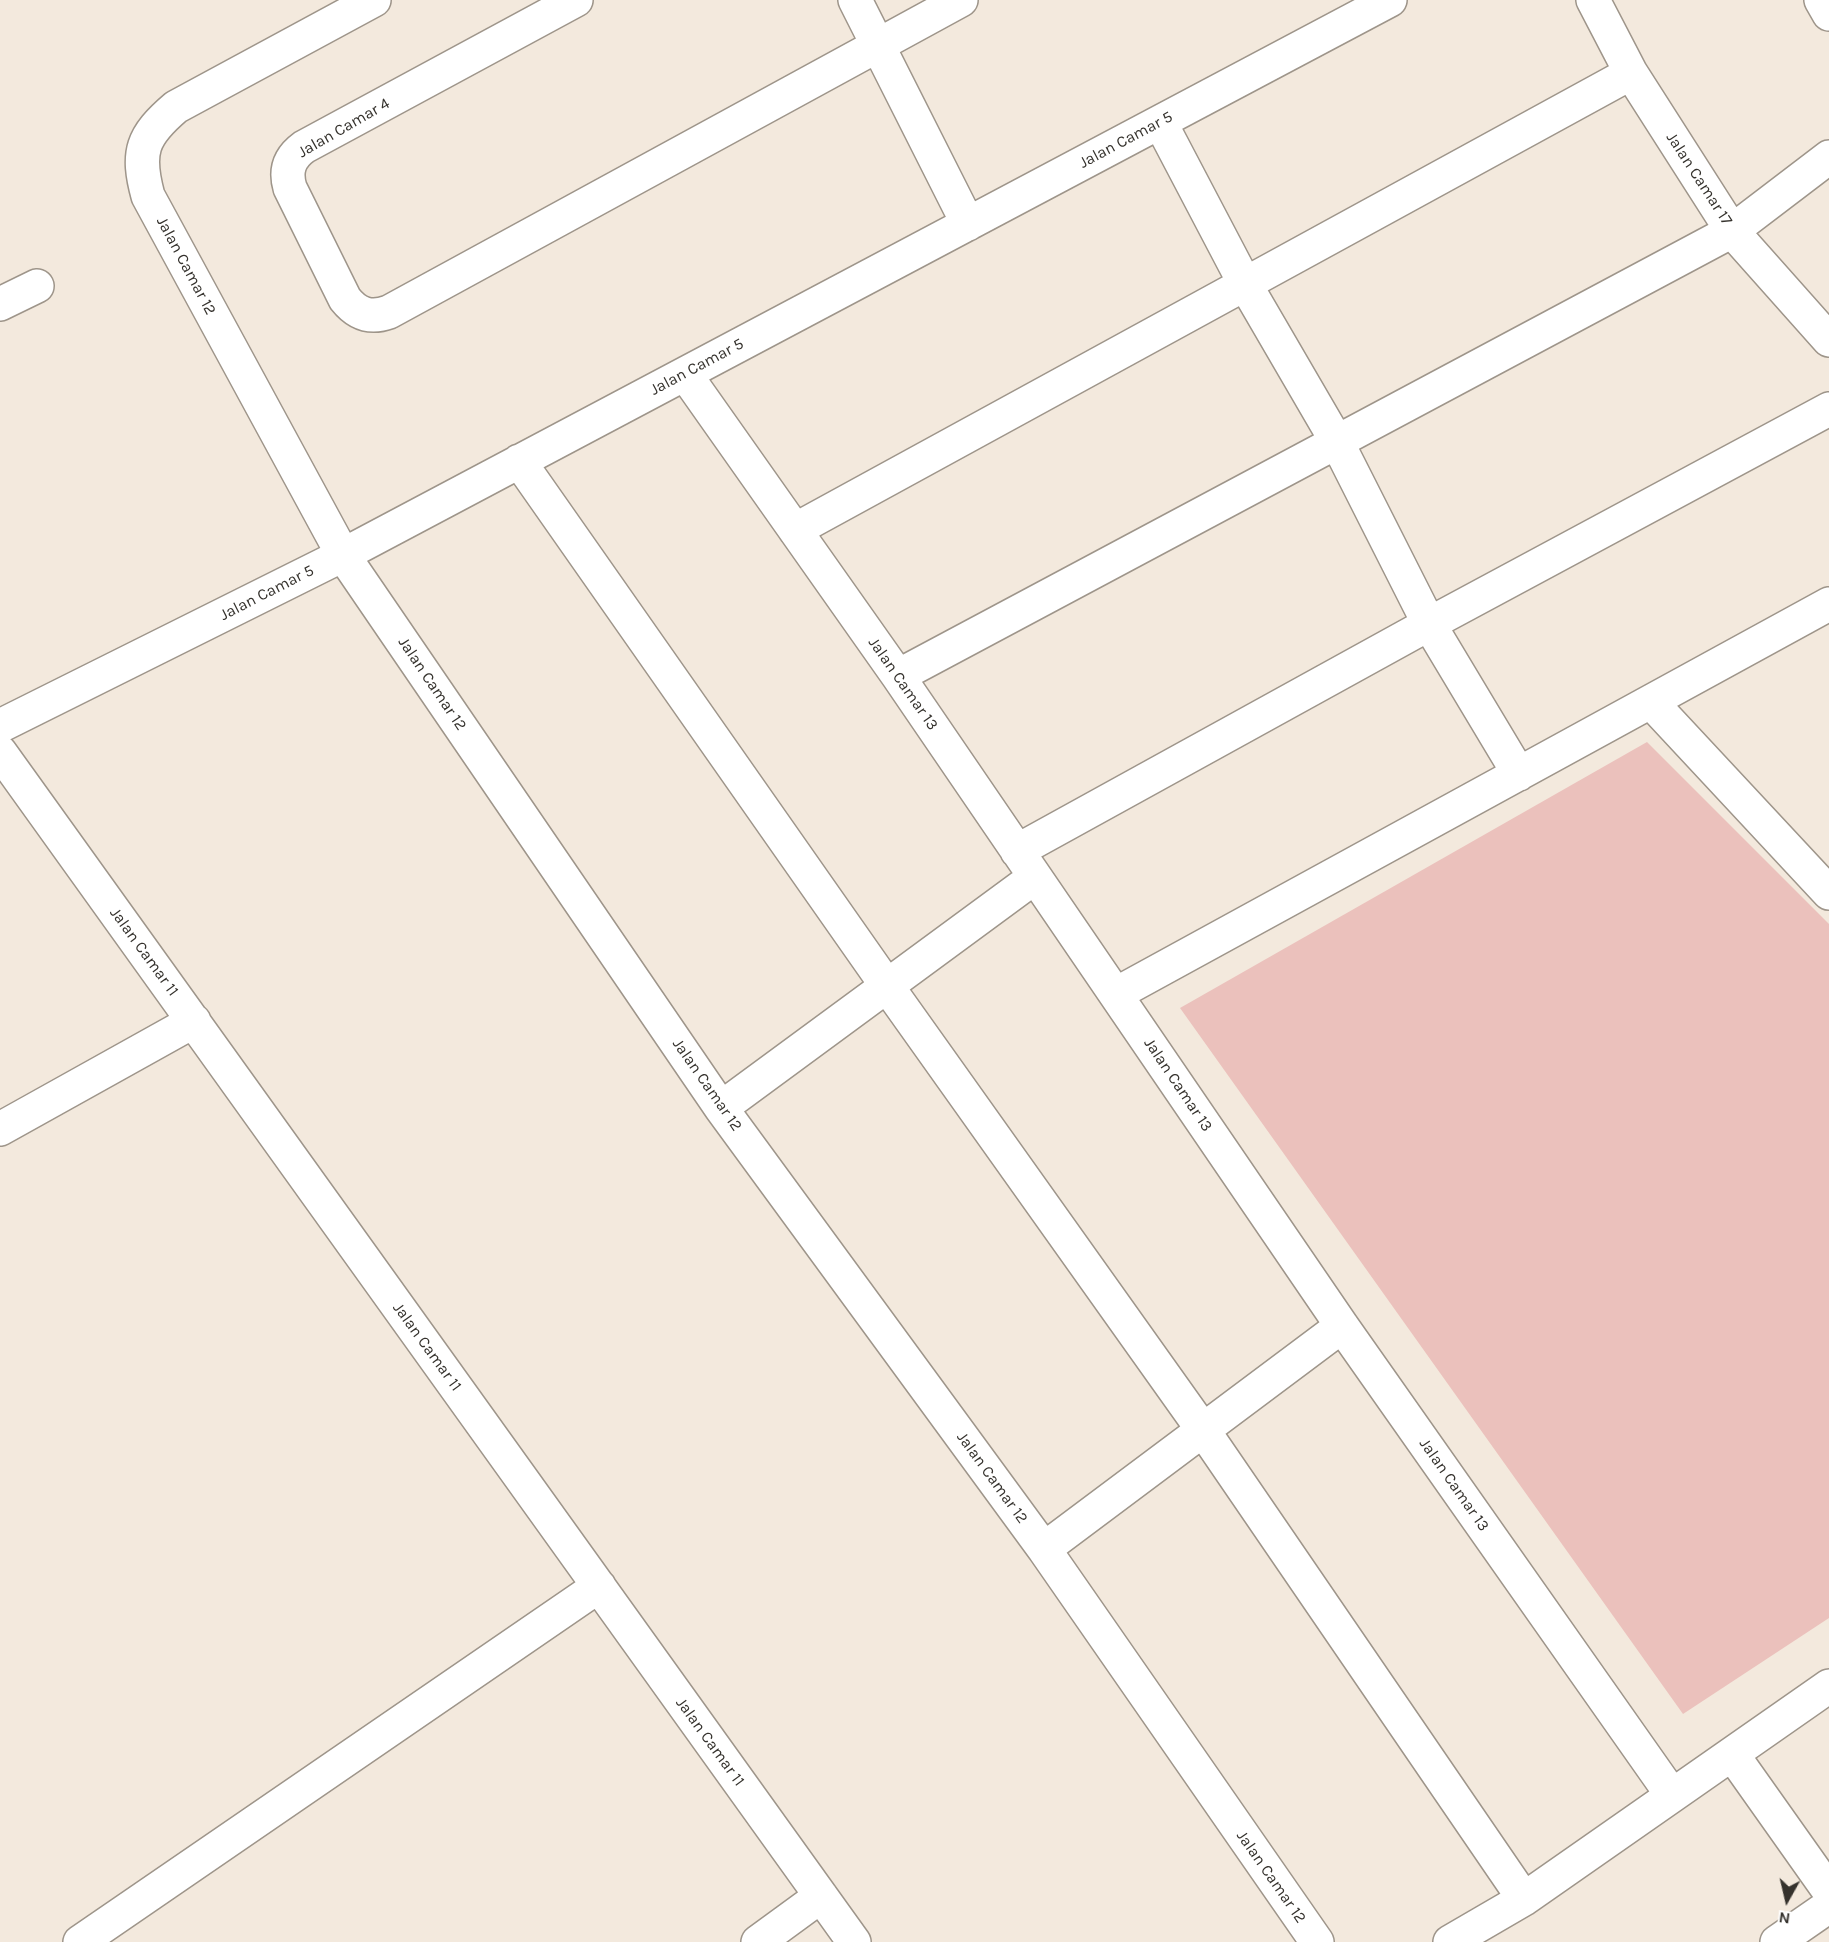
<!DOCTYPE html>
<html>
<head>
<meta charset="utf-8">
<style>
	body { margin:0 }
	#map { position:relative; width:1829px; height:1942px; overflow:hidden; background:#f3e9dd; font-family:Karla,sans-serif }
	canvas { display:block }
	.north { position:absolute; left:1757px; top:1870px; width:60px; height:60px; -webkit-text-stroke:4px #fff; paint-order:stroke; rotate:188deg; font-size:16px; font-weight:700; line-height:24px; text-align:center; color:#35322d }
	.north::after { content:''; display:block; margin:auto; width:21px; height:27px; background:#35322d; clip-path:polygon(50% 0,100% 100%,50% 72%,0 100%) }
</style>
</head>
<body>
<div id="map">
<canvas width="1829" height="1942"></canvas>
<div class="north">N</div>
</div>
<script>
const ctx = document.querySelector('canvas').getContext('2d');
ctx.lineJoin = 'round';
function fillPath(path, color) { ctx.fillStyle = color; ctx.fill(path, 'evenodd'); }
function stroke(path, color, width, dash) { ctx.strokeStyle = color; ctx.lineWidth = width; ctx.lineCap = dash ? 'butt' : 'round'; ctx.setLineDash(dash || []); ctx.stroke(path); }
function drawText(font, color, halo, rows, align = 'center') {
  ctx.font = font + ' Karla,sans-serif'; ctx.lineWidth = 6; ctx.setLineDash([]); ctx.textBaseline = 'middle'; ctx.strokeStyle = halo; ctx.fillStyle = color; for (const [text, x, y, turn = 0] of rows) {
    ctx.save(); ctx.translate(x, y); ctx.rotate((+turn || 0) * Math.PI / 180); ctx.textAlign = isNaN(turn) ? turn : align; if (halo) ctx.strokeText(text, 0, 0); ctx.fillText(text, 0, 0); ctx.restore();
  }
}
fillPath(new Path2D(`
	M1647 742 1829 924V1618L1683 1714 1180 1008Z`), '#ebc1bc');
const minor = new Path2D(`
	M374 0 176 107C142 136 136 152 148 196L343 555 721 1108 1044 1549 1317 1942
	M576 0 304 147C289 158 285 171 290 188L345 299C357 314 370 319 389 312L961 0
	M855 0 968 224
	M1593 0 1631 73 1732 231 1829 340
	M1821 0 1829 14
	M1160 122 1245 284 1337 442 1429 624 1519 774
	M0 304 37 286
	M685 374 898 676 1342 1326 1672 1795
	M519 461 887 986 1203 1430 1524 1899
	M795 530 1631 73
	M898 676 1732 231 1829 157
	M1651 702 1829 893
	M0 726 343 555 1390 0
	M0 752 854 1942
	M1017 851 1429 624 1829 409
	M1116 994 1829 604
	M721 1108 1035 877
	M0 1129 194 1021
	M1044 1549 1342 1326
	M1732 1754 1829 1891
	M80 1942 599 1586
	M758 1942 821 1896
	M1450 1942 1524 1899 1829 1686
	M1777 1942 1829 1906`);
stroke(minor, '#9e958a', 36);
stroke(minor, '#fff', 33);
drawText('16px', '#35322d', '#fff', [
	["Jalan Camar 4",344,128,-30],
	["Jalan Camar 5",1126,140,-28],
	["Jalan Camar 17",1699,179,57],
	["Jalan Camar 12",186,266,62],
	["Jalan Camar 5",697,367,-28],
	["Jalan Camar 5",267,593,-27],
	["Jalan Camar 12",432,684,56],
	["Jalan Camar 13",903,684,55],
	["Jalan Camar 11",144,952,54],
	["Jalan Camar 12",707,1085,55],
	["Jalan Camar 13",1178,1085,56],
	["Jalan Camar 11",427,1347,54],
	["Jalan Camar 12",992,1478,54],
	["Jalan Camar 13",1454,1485,55],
	["Jalan Camar 11",710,1742,54],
	["Jalan Camar 12",1271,1877,55]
]);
</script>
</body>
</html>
